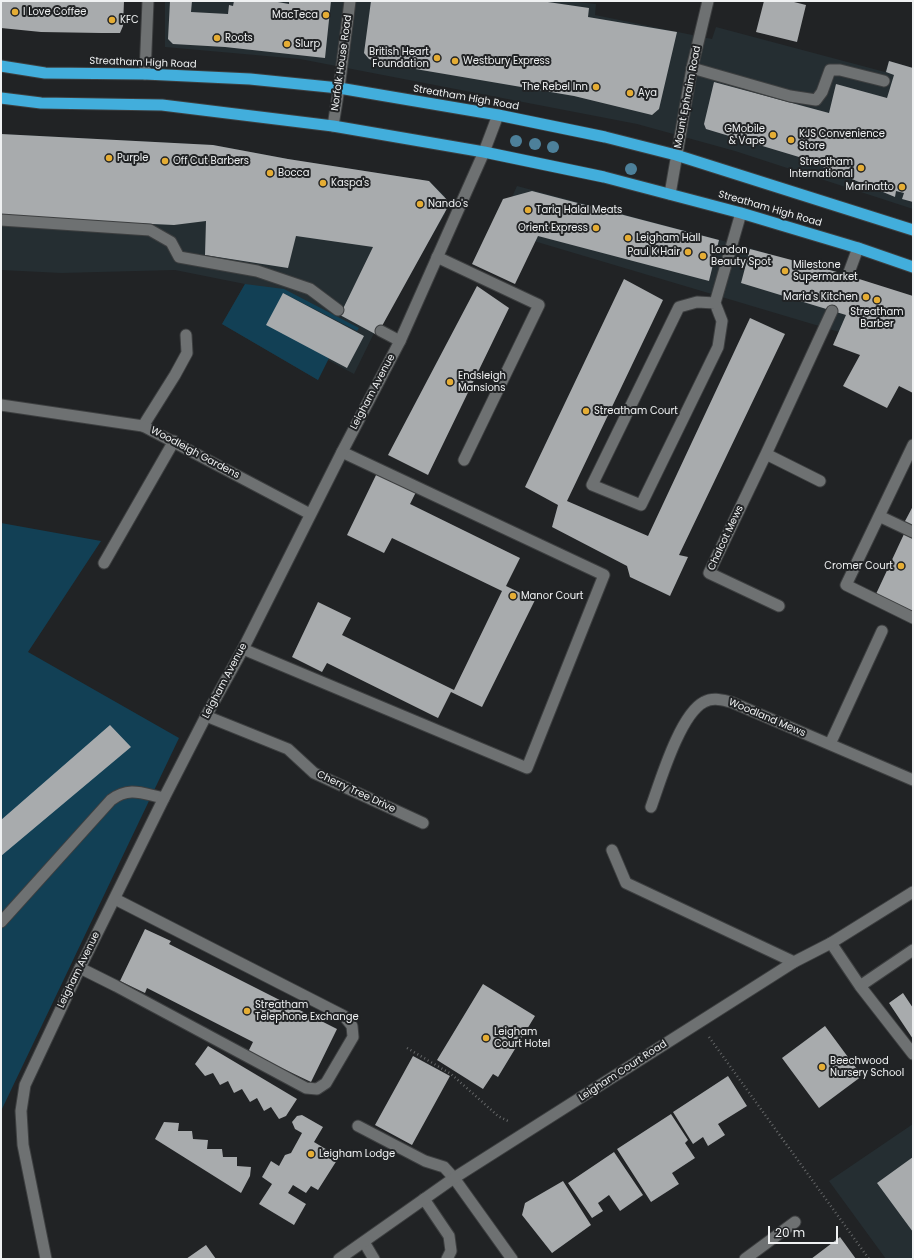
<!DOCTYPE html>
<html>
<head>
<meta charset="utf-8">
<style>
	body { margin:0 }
	#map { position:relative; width:914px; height:1260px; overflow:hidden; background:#212325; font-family:Poppins,sans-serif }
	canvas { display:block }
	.frame { position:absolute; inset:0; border:2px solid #eff1f2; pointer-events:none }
	.scale { position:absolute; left:768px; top:1226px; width:70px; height:18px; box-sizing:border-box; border:2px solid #eff1f2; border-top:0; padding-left:5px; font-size:12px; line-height:14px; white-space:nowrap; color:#eff1f2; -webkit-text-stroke:3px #212325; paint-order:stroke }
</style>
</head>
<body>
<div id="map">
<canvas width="914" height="1260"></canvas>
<div class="frame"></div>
<div class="scale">20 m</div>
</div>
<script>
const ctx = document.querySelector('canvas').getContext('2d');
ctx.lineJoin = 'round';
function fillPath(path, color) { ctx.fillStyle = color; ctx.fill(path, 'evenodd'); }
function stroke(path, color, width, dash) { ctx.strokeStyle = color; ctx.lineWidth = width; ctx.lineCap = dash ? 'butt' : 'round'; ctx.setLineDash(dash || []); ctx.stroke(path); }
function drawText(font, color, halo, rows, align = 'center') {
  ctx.font = font + ' Poppins,sans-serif'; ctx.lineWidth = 4; ctx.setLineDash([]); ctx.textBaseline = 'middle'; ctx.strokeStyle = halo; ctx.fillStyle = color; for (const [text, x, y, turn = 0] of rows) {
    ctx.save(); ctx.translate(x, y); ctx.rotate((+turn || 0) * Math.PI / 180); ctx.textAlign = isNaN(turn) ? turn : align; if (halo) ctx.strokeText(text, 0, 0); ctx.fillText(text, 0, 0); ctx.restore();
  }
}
fillPath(new Path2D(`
	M165 1H567L596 4 595 15 712 39 716 27 885 72 889 61 913 68V209L735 151 637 124 300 59 165 47Z
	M1 134 213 145 288 159 429 181 445 196V214L377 327 354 374 328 360 318 380 222 324 245 284 175 270 61 273 1 270Z
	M517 186 750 248 913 301V354L497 230Z
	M913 1124V1259H886L829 1181Z`), '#252e32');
fillPath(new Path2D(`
	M245 284 284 289 359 328 357 331 283 293 329 358 318 380 222 324Z
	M1 523 101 541 28 652 179 738 1 1111Z`), '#124055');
fillPath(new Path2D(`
	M1 1H124L123 26 120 33H101L41 32 1 28Z
	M170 1H192L191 12 228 14 229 5 233 6 234 1H272L289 4V1H331L325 58 225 47 173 44 168 39Z
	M371 1H541L589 8 588 17 677 32 659 109 652 115 574 96 386 64 369 59 364 53Z
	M764 1H790L806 5 797 42 756 32Z
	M889 61 913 68V202L902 199 904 193 896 191 895 197 799 157 706 129 704 124 714 82 829 113 836 84 887 98 894 75 886 72Z
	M1 134 213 145 288 159 429 181 450 203 377 335 340 315 373 247 296 236 288 268 205 255 206 221 174 225 1 217Z
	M532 191 719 240 709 281 538 236 515 284 472 264 503 199Z
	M750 249 837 272 913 296V393L899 386 887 408 843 386 860 355 833 345 846 315 741 283Z
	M624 279 663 300 567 501 648 536 750 318 785 334 679 555 688 557 670 596 630 577 627 566 552 527 558 505 525 487Z
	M477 286 509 308 428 475 388 455Z
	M283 293 364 336 347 368 266 325Z
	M377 473 416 492 410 504 520 558 506 586 535 600 482 707 451 692 438 718 327 663 322 672 292 657 318 602 351 618 342 635 454 690 502 591 392 538 384 553 347 535Z
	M913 506V527L904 523Z
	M904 534 913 539V612L876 594Z
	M110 725 131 747 1 856V820Z
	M145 929 171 941 169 944 337 1029 311 1082 248 1052 253 1042 147 988 145 993 120 981Z
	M483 984 535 1016 498 1077 493 1074 483 1089 437 1060Z
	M903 993 913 1008V1039L889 1003Z
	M825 1026 862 1076 819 1108 782 1058Z
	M208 1046 297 1099 286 1116 279 1119 271 1107 264 1111 257 1098 250 1102 242 1089 234 1093 228 1081 220 1085 213 1073 205 1076 195 1064Z
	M413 1056 450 1076 412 1145 375 1125Z
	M728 1076 747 1106 718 1124 725 1135 708 1146 703 1137 693 1144 673 1112Z
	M671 1114 688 1140 685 1143 695 1158 672 1173 679 1184 651 1202 617 1149Z
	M302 1115 323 1127 314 1142 339 1157 318 1190 311 1186 306 1193 293 1185 288 1193 306 1204 294 1225 259 1204 272 1184 262 1177 271 1161 279 1166 285 1155 291 1153 302 1133 295 1129 292 1122 297 1116Z
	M164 1122 179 1123 178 1131H192L193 1139 208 1140 207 1149H222L223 1157H237V1166L251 1167 250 1176 241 1193 155 1139Z
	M614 1152 643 1195 620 1211 609 1195 598 1203 603 1211 592 1218 568 1183Z
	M913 1157V1232L877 1183Z
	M563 1181 591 1225 552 1253 522 1215 525 1203Z
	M840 1237 856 1259H811Z
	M206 1245 216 1259H186Z`), '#a8abad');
const service = new Path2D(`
	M692 68 790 96 816 100 822 92 830 70H840L884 81
	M1 220 150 230 171 242 179 257 257 271 310 289 338 310
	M437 257 539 305 464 460
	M848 275 858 248
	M715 303 697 302 679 307 592 485 641 505 718 347 722 321 715 303 741 213
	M381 331 400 341
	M143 426 175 375 187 353 186 335
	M913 445 846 585 913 618
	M766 454 820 481
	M879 516 913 532
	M104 563 174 441
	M779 606 709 573 766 454 832 311
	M243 649 527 768 604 575 342 452
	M206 716 288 749 314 773 423 823
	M612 850 626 883 794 962
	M1 922 111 800C130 786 143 794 164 798
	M831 943 860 986 913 1054
	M80 968 116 986 306 1088 317 1089 326 1083 353 1037 352 1026 344 1016 115 899
	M860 986 913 950
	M358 1126 425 1161 444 1167 454 1178
	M424 1199 449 1236 451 1251 447 1259
	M364 1242 374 1259
	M745 1259 795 1222`);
const minor = new Path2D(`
	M145 74 148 1
	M333 126 339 88 350 1
	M670 194 692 68 708 1
	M1 405 143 426 310 514
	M830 744 882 631
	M651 807C660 782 680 714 704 702 713 697 722 700 731 702L913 780
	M454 1178 512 1259
	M46 1259 23 1145 21 1111 25 1085 80 968 164 798 206 716 243 649 342 452 400 341 484 152 498 115`);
const tertiary = new Path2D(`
	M339 1259 454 1178 794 962 831 943 913 892`);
const trunk = new Path2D(`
	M1 66 45 73 145 74 250 79 339 88 498 115 605 137 676 155 913 230
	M1 98 41 103 162 105 333 126 484 152 604 177 741 213 858 248 913 267`);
stroke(service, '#3d3f40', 13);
stroke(minor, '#3d3f40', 13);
stroke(tertiary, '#3d3f40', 13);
stroke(trunk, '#3d3f40', 13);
stroke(new Path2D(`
	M709 1037 869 1259
	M407 1048 451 1074 498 1116 510 1122`), '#656768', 2.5, [1, 3]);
stroke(service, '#6e7172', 11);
stroke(minor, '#6e7172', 11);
stroke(tertiary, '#6e7172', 11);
stroke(trunk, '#42aedc', 11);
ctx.fillStyle = '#4d809a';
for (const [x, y] of [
	[516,141],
	[535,144],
	[553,147],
	[631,169]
]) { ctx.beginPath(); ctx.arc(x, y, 6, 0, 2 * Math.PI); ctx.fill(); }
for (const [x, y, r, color] of [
	[15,12,4,"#e5ad35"],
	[326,15,4,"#e5ad35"],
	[112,20,4,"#e5ad35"],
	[217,38,4,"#e5ad35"],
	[287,44,4,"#e5ad35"],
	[437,58,4,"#e5ad35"],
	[455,61,4,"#e5ad35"],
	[596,87,4,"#e5ad35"],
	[630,93,4,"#e5ad35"],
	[773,135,4,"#e5ad35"],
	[791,140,4,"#e5ad35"],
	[109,158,4,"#e5ad35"],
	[165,161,4,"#e5ad35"],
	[861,168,4,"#e5ad35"],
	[270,173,4,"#e5ad35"],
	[323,183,4,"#e5ad35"],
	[902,187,4,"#e5ad35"],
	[420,204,4,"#e5ad35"],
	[528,210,4,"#e5ad35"],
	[596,228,4,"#e5ad35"],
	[628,238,4,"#e5ad35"],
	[688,252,4,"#e5ad35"],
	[703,256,4,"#e5ad35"],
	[785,271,4,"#e5ad35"],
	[866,297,4,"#e5ad35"],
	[877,300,4,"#e5ad35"],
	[450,382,4,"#e5ad35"],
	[586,411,4,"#e5ad35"],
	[901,566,4,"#e5ad35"],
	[513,596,4,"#e5ad35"],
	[247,1011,4,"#e5ad35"],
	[486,1038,4,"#e5ad35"],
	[822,1067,4,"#e5ad35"],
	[311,1154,4,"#e5ad35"]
]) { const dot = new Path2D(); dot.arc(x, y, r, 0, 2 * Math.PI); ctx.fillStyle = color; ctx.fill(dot); stroke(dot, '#212325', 1.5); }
drawText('10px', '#eff1f2', '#212325', [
	["I Love Coffee",23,12],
	["MacTeca",318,15,"right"],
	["KFC",120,20],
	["Roots",225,38],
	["Slurp",295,44],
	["British Heart",429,52,"right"],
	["Foundation",429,64,"right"],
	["Westbury Express",463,61],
	["The Rebel Inn",588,87,"right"],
	["Aya",638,93],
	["GMobile",765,129,"right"],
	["& Vape",765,141,"right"],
	["KJS Convenience",799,134],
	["Store",799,146],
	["Purple",117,158],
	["Off Cut Barbers",173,161],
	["Streatham",853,162,"right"],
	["International",853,174,"right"],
	["Bocca",278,173],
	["Kaspa's",331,183],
	["Marinatto",894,187,"right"],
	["Nando's",428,204],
	["Tariq Halal Meats",536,210],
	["Orient Express",588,228,"right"],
	["Leigham Hall",636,238],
	["London",711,250],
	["Beauty Spot",711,262],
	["Paul K Hair",680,252,"right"],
	["Milestone",793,265],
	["Supermarket",793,277],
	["Maria's Kitchen",858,297,"right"],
	["Streatham",877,312,"center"],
	["Barber",877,324,"center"],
	["Endsleigh",458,376],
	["Mansions",458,388],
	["Streatham Court",594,411],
	["Cromer Court",893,566,"right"],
	["Manor Court",521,596],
	["Streatham",255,1005],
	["Telephone Exchange",255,1017],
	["Leigham",494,1032],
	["Court Hotel",494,1044],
	["Beechwood",830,1061],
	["Nursery School",830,1073],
	["Leigham Lodge",319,1154]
], 'left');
drawText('10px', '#eff1f2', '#212325', [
	["Streatham High Road",143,63,2],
	["Norfolk House Road",342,63,-82],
	["Mount Ephraim Road",688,97,-79],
	["Streatham High Road",466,98,10],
	["Streatham High Road",770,209,16],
	["Leigham Avenue",373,392,-62],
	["Woodleigh Gardens",195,453,28],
	["Chalcot Mews",726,538,-65],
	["Leigham Avenue",225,681,-62],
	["Woodland Mews",767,718,23],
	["Cherry Tree Drive",356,792,25],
	["Leigham Avenue",79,970,-64],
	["Leigham Court Road",623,1071,-33]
]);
</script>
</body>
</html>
